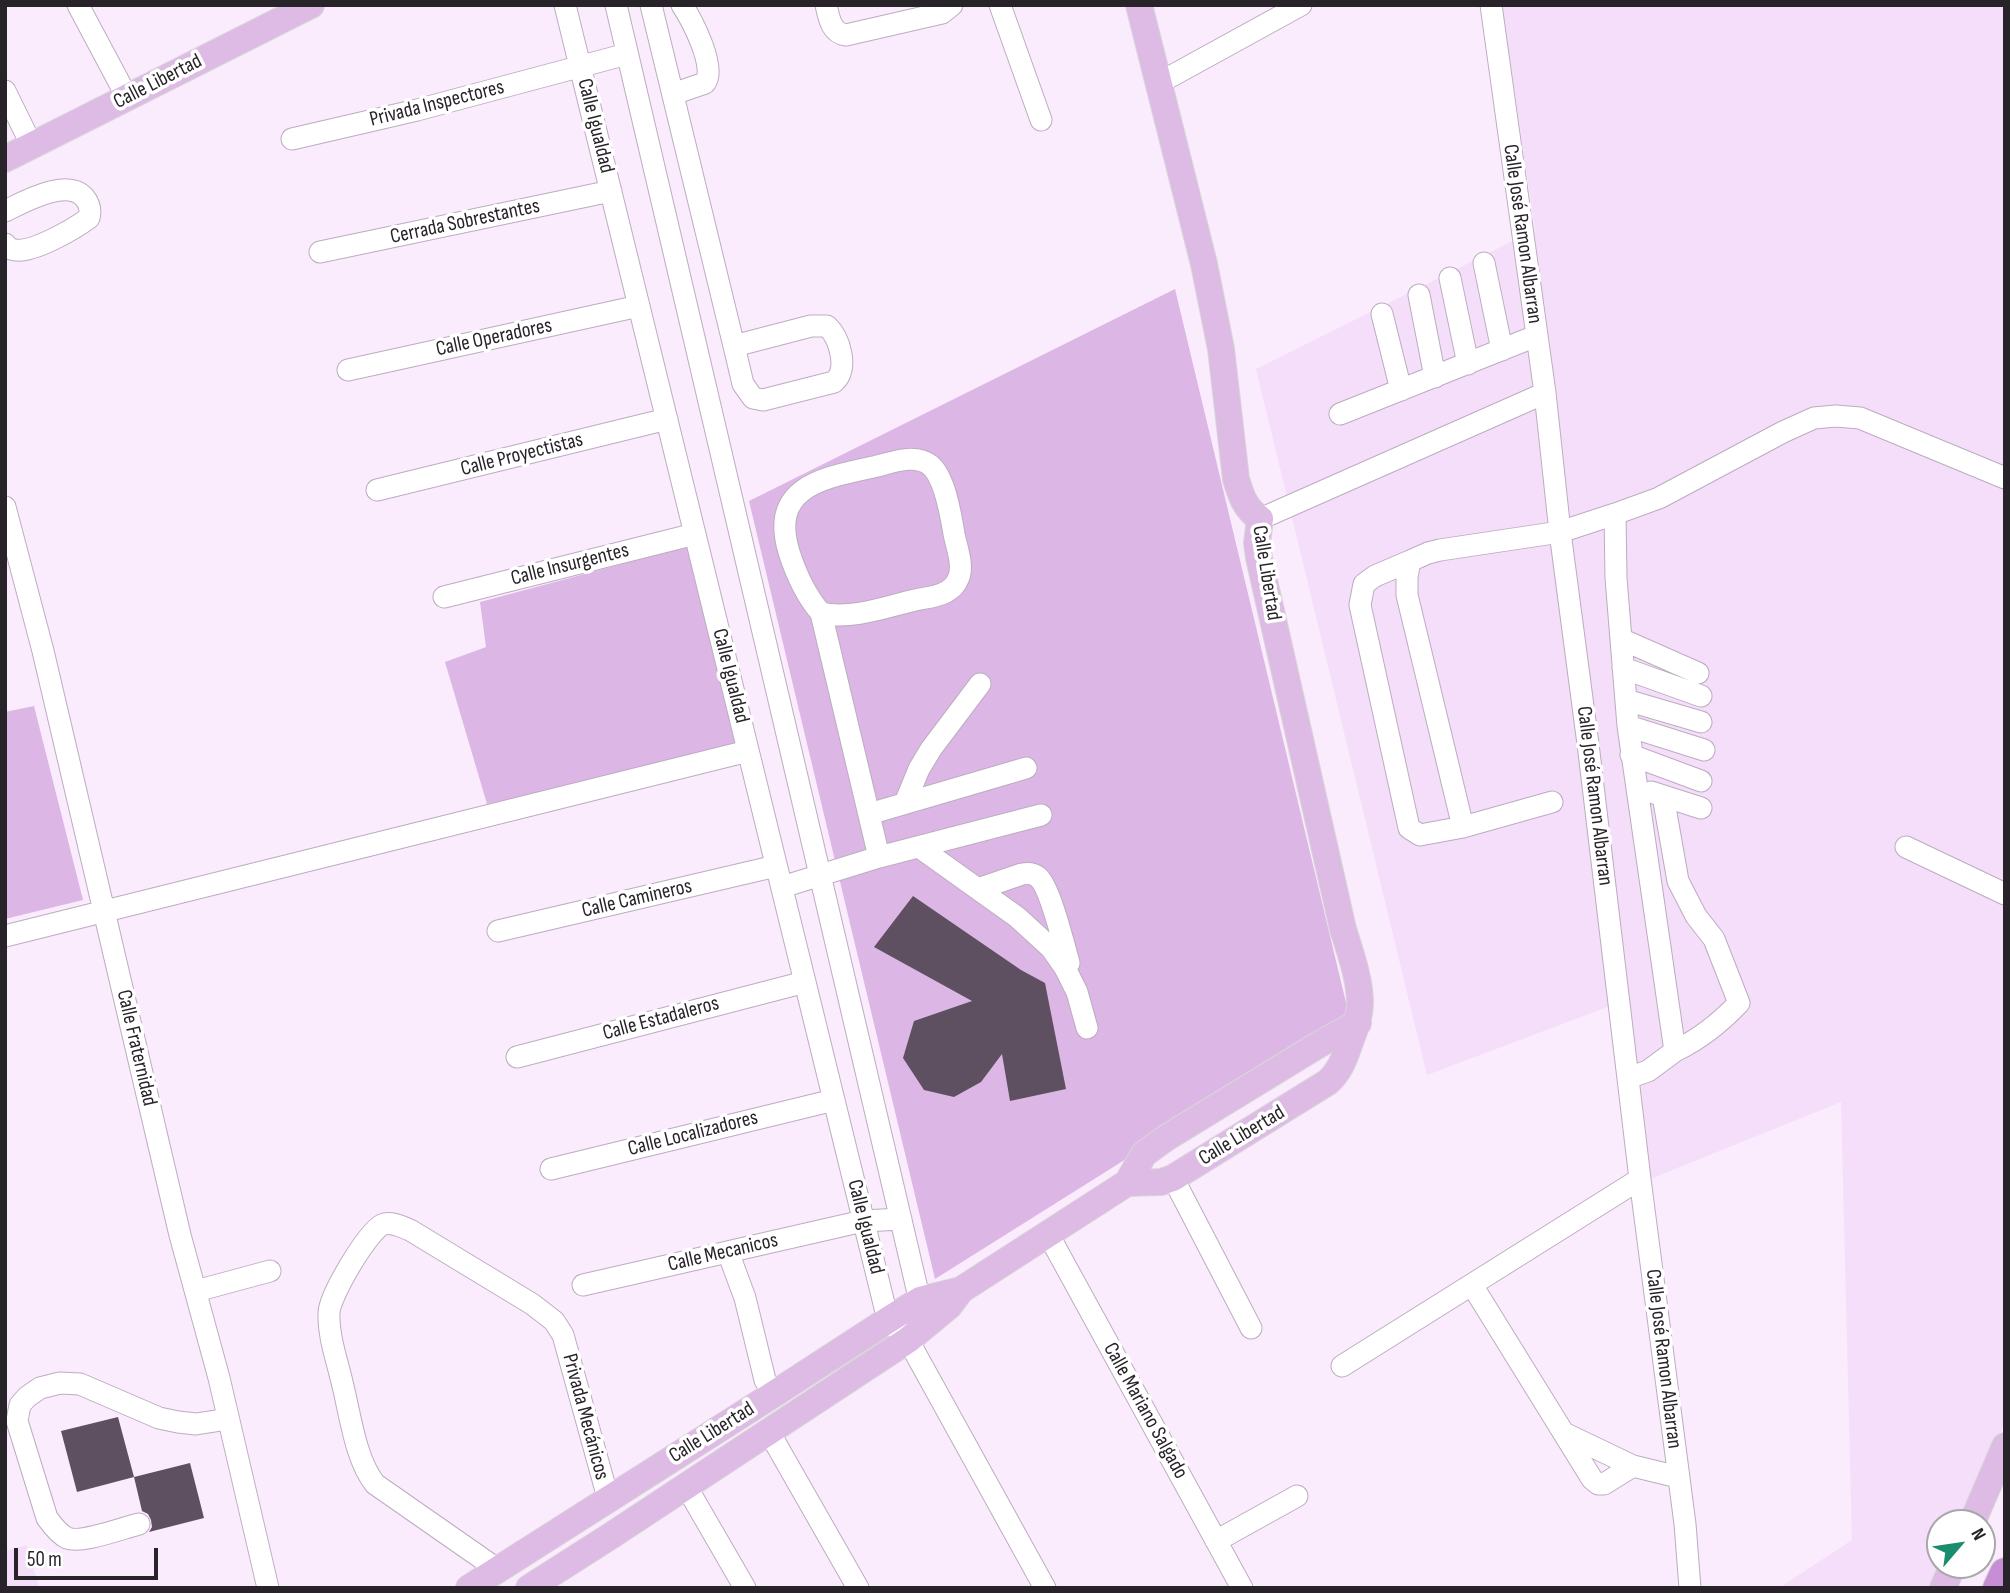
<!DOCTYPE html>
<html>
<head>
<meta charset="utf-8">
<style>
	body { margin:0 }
	#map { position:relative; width:2010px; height:1593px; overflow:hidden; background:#faecfd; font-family:"Sofia Sans Condensed",sans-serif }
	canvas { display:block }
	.frame { position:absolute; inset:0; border:7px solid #282229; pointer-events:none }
	.north { position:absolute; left:1926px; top:1509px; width:70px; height:70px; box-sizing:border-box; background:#fff; border:2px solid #a9a7a9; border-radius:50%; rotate:61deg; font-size:19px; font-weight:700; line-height:28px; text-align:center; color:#282229 }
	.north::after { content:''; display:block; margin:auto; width:24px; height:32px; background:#198d6e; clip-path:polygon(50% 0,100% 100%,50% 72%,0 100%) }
	.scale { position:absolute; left:14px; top:1548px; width:144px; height:32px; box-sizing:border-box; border:4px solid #282229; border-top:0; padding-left:9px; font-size:21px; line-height:24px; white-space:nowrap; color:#282229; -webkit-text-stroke:5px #fff; paint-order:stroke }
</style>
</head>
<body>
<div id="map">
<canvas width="2010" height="1593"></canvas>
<div class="frame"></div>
<div class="north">N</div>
<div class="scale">50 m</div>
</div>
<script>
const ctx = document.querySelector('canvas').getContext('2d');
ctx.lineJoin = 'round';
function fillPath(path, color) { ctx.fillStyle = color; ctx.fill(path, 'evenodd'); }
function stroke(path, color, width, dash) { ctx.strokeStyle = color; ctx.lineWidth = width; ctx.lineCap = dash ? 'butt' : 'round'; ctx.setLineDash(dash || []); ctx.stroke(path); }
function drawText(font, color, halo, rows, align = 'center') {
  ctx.font = font + ' "Sofia Sans Condensed",sans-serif'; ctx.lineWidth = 7; ctx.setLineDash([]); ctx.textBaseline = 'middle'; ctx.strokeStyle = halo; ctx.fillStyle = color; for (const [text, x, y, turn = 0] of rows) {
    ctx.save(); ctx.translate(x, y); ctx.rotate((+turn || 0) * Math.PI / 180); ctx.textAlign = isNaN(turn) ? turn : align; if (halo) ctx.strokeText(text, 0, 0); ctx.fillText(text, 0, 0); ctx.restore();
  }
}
fillPath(new Path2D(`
	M1502 5H2005V1421L1962 1523H1940V1565L1935 1588H1779L1852 1540 1841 1102 1650 1179 1626 1000 1427 1075 1256 369 1535 230Z
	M27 1545 39 1588H5V1551Z`), '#f4def9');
fillPath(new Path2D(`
	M1175 289 1349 1015 1150 1144 935 1279 749 501Z
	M697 544 747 748 487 804 445 662 486 647 480 602Z
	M34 706 83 900 5 919V712Z`), '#dcb7e5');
fillPath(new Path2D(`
	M913 896 1021 970 1045 983 1066 1089 1010 1101 1002 1054 981 1082 954 1097 924 1090 903 1058 914 1021 972 1001 874 947Z
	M118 1417 134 1477 77 1492 61 1431Z
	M190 1463 204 1518 149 1532 152 1527 151 1520 148 1514 142 1511 134 1477Z`), '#5e5061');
const minor = new Path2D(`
	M78 5 127 97
	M565 5 888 1320 908 1340 1045 1588
	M616 5 923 1314
	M651 5 734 346 743 384 753 398 763 400 834 382C849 370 840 338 827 326H811L734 346
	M826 5C829 18 831 33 846 35L942 13 952 5
	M1000 5 1041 120
	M1491 5 1545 393 1560 532 1588 744 1640 1179 1685 1524 1690 1588
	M1157 84 1301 5
	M5 91 32 146
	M673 94 705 83C717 68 692 20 682 5
	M292 139 417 110 627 54
	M5 211C24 202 66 178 84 197 90 204 91 210 89 218 74 229 33 253 15 250 9 249 9 248 5 244
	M320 252 611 191
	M1484 263 1502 350
	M1450 278 1468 364
	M1419 295 1435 377
	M1382 314 1401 390
	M348 370 639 306
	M1340 414 1536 336
	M377 490 667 419
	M5 507 43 651 180 1235 219 1378 268 1588
	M1260 519 1545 393
	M1410 561 1375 576 1364 584 1360 605 1409 828 1420 835 1463 827 1552 802
	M444 597 695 534
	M821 613C851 620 886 607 915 600 925 598 937 597 946 592 951 589 955 586 957 581 965 568 957 549 954 534 951 516 945 477 930 465 914 453 891 463 873 467 824 478 769 486 789 552 796 574 806 596 821 613L879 857
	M1621 639 1698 673
	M1623 668 1701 696
	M1626 700 1701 722
	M1628 726 1704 750
	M1631 755 1701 781
	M1651 792 1701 808
	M1663 796 1678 881 1696 916 1714 939 1739 1003C1720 1023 1700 1039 1675 1051L1628 726 1616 578 1615 514 1659 498 1783 432 1814 418 1836 416 1860 418 2005 478
	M905 803 919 769 931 749 980 684
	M869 814 1026 768
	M1463 827 1407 595V577L1410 561 1428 553 1440 550 1560 532 1615 514
	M919 847 1017 917 1051 948 1065 968 1077 992 1087 1028
	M1906 847 2005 894
	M782 887 879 857 1041 815
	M978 889 1022 874C1028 873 1033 873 1038 877 1050 887 1064 945 1069 963
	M498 931 776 866
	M5 936 748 751
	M517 1057 805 982
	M1628 1078 1648 1071 1675 1051
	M551 1169 834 1100
	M1173 1178 1251 1328
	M1048 1234 1242 1588
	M728 1252 745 1298 765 1380 774 1394
	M583 1285 863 1221 901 1219
	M1472 1285 1592 1479 1598 1484H1604L1633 1466
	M196 1291 270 1271
	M1342 1366 1640 1179
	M769 1432 858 1588
	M1564 1433 1633 1466 1678 1477
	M686 1486 745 1588
	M139 1524C122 1528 82 1544 67 1538 59 1534 52 1525 47 1518L17 1421 20 1405 27 1397 40 1388 60 1383 80 1384 159 1418 178 1422 196 1424 228 1419
	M1216 1541 1297 1496
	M497 1569 375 1484C355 1459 350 1413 342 1382 337 1360 328 1336 329 1313 329 1297 369 1228 384 1224 393 1222 402 1227 410 1230L532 1304 554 1321 563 1335 608 1498`);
const major = new Path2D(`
	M5 159 311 5
	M1127 1183 1161 1182 1173 1178 1328 1082C1339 1072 1344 1060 1349 1045 1354 1031 1360 1018 1360 1003 1360 979 1350 952 1343 929L1259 558 1257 543 1260 519C1245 508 1241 496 1236 479L1221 349 1204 264 1139 5
	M1972 1523 2005 1446
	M469 1588 774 1394 888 1320 920 1300 961 1290
	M529 1588 609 1537 908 1340 949 1306 961 1290 1127 1183 1144 1154 1166 1138 1318 1045 1358 1023
	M1943 1588 1953 1565`);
const highway = new Path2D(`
	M1998 1588 2005 1573`);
stroke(minor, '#bcacc0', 23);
stroke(major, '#d8d7d8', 28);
stroke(highway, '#d8d7d8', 32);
stroke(minor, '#fff', 21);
stroke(major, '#ddbbe5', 26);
stroke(highway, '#c68ed4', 30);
drawText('21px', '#282229', '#fff', [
	["Calle Libertad",158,82,-27],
	["Privada Inspectores",437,104,-14],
	["Calle Igualdad",595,126,76],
	["Cerrada Sobrestantes",465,222,-12],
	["Calle José Ramon Albarran",1522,234,82],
	["Calle Operadores",494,338,-12],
	["Calle Proyectistas",522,455,-14],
	["Calle Insurgentes",570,565,-14],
	["Calle Libertad",1266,573,81],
	["Calle Igualdad",730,676,76],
	["Calle José Ramon Albarran",1594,796,83],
	["Calle Camineros",637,899,-13],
	["Calle Estadaleros",661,1019,-15],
	["Calle Fraternidad",136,1048,77],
	["Calle Localizadores",693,1134,-14],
	["Calle Libertad",1242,1136,-31],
	["Calle Igualdad",865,1227,76],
	["Calle Mecanicos",723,1253,-13],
	["Calle José Ramon Albarran",1663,1359,83],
	["Calle Mariano Salgado",1145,1411,61],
	["Privada Mecánicos",585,1417,75],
	["Calle Libertad",712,1433,-32]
]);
</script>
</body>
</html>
